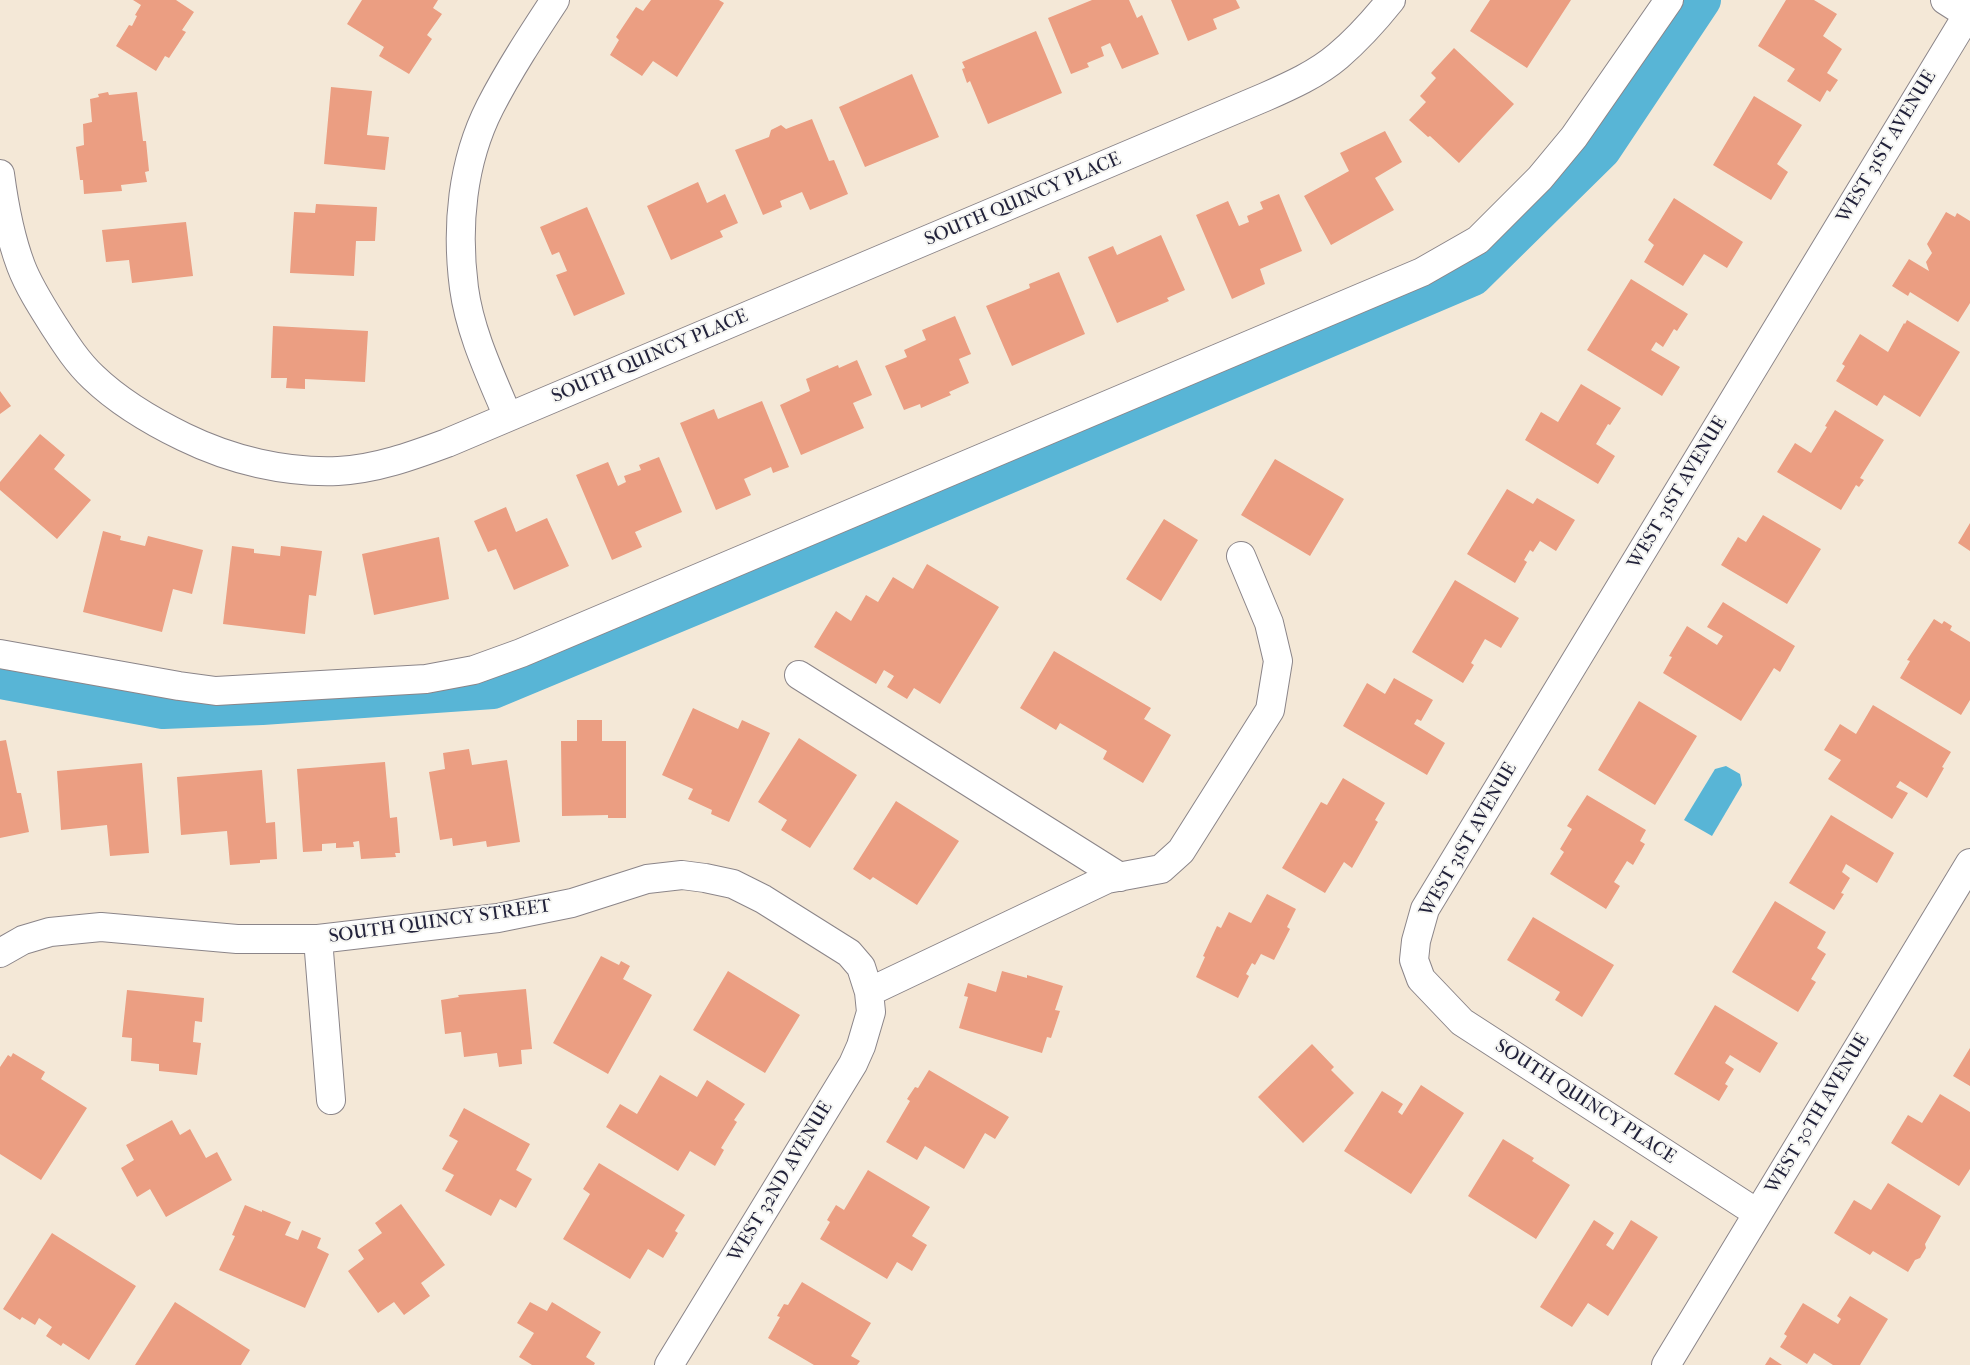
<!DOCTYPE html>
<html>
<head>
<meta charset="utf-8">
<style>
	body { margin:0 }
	canvas { display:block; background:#f4e8d7 }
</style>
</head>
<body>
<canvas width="1970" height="1365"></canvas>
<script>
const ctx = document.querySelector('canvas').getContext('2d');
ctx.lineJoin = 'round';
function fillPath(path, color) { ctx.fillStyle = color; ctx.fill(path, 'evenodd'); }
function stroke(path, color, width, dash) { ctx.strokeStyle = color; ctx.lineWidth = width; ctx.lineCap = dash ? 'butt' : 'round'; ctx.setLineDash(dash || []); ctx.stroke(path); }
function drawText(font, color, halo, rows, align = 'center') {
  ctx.font = font + ' "IM FELL French Canon",serif'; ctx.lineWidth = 4; ctx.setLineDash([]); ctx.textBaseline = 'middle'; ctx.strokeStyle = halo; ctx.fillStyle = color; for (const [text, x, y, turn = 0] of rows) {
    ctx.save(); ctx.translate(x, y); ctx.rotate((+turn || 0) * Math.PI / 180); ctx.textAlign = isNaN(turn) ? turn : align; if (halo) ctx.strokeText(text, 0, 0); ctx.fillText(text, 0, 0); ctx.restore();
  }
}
fillPath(new Path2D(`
	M1726 766 1740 774 1742 785 1712 836 1684 820 1715 769Z`), '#58b5d6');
stroke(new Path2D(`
	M0 680 163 710 262 706 493 690 885 527 1473 277 1602 150 1702 0`), '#58b5d6', 38);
fillPath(new Path2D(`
	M133 0H176L194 12 182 30 186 32 169 58 165 56 156 71 116 46 129 25 132 26 137 16 135 15 141 5Z
	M362 0H438L433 8 442 14 427 35 432 39 409 74 379 56 384 47 347 24Z
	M651 0H719L724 3 677 77 653 61 642 76 610 55 619 40 616 37 636 7 643 11Z
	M1092 0H1129L1137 18 1142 15 1159 54 1122 69 1110 43 1101 47 1104 56 1087 63 1089 67 1071 74 1048 18Z
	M1171 0H1236L1240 8 1213 19 1217 29 1188 41Z
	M1490 0H1571L1527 68 1470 31Z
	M1786 0H1814L1837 14 1823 36 1842 49 1827 73 1838 80 1830 92 1827 90 1820 102 1787 81 1795 69 1758 46Z
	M1036 31 1062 93 988 124 970 81 967 83 962 69 965 68 962 62Z
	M1454 48 1514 104 1459 163 1430 136 1428 137 1409 120 1426 102 1420 96 1436 78 1431 73Z
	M912 74 939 137 865 167 839 107Z
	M331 87 372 91 367 135 389 137 385 170 324 164Z
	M108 92 109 95 137 92 143 141H146L149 171 145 172 147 182 121 185 122 191 84 194 83 180H80L76 147 84 145 83 124 92 122 90 99 99 97 98 94Z
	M1754 96 1802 125 1777 164 1788 172 1771 200 1713 165Z
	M812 119 829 161 834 160 848 194 810 210 802 192 780 201 782 207 763 215 735 150 769 137 771 130 781 125 786 129Z
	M1385 131 1402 162 1375 178 1394 210 1331 245 1304 196 1349 171 1340 153Z
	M698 182 707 203 725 194 738 223 720 231 723 237 671 260 647 206Z
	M1279 194 1302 251 1260 269 1265 284 1232 299 1196 215 1228 201 1239 226 1249 222 1247 216 1263 209 1260 202Z
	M1674 198 1743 242 1727 268 1704 254 1683 286 1644 262 1654 245 1648 240Z
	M316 204 377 207 375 241H356L354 276 290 273 294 212 315 213Z
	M587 207 625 294 574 316 556 275 567 271 559 252 552 255 540 227Z
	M1946 212 1955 217 1957 213 1970 221V303L1958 322 1910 292 1908 296 1892 286 1909 259 1929 271 1926 262 1932 253 1927 244Z
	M186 222 193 276 132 283 129 260 106 262 102 230Z
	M1161 235 1185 290 1167 298 1169 301 1117 323 1088 257 1113 246 1117 255Z
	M1059 272 1085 334 1012 366 986 306 1030 288 1029 284Z
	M1631 279 1688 314 1677 331 1674 329 1663 347 1656 342 1651 350 1680 367 1662 396 1587 350Z
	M955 316 971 354 959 359 969 383 949 392 951 395 921 408 920 404 904 410 885 366 907 357 904 350 926 340 922 330Z
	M1907 320 1960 352 1920 417 1884 395 1877 406 1836 381 1845 366 1842 364 1860 334 1888 352 1904 323 1905 324Z
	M273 326 368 331 365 382 305 379V389L286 388 287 378H271Z
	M857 360 872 395 853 403 864 428 801 455 780 405 810 391 806 379 838 365 839 368Z
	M1581 384 1621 408 1610 425 1608 424 1596 444 1615 456 1598 484 1525 440 1541 412 1558 422Z
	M0 391 11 406 0 414Z
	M762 401 789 467 773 473 771 467 744 479 751 495 716 510 680 423 714 409 718 419Z
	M1835 410 1884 440 1860 478 1864 480 1859 487 1856 485 1841 510 1777 472 1795 443 1811 453 1827 427 1825 426Z
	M40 434 65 455 54 469 91 500 57 539 0 490V482Z
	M659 457 682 512 635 532 642 547 612 560 576 475 608 462 618 486 626 482 624 476 641 470 639 465Z
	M1275 459 1344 499 1310 556 1241 515Z
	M1507 489 1533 504 1537 498 1575 520 1556 551 1540 541 1533 552 1530 550 1524 560 1527 562 1515 583 1467 554Z
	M506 507 516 532 547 518 569 566 514 590 496 549 488 552 474 521Z
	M1763 515 1821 549 1787 604 1721 565 1738 537 1746 542Z
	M1164 519 1198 540 1161 601 1126 579Z
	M1970 523V551L1958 543Z
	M103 531 121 536 120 540 145 546 148 536 203 550 192 594 173 589 162 632 83 612Z
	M439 537 449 599 374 615 362 554Z
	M232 546 254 549V553L280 556 281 546 322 551 316 596 309 595 305 634 223 624Z
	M927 564 999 607 940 704 914 688 907 699 887 687 894 676 884 670 876 684 814 647 836 611 851 621 866 595 878 602 893 577 913 589Z
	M1455 580 1519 618 1501 648 1485 639 1471 663 1474 665 1463 683 1412 652Z
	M1723 602 1795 646 1780 672 1774 668 1741 721 1663 673 1672 657 1669 656 1687 626 1717 645 1723 636 1707 627Z
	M1934 619 1942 624 1944 621 1952 626 1950 630 1970 642V700L1961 715 1900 678 1910 661 1907 660Z
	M1054 651 1151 708 1144 719 1171 735 1143 783 1103 759 1107 751 1060 723 1056 730 1020 708Z
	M1394 678 1433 700 1421 721 1417 719 1414 724 1445 743 1427 775 1343 726 1367 683 1385 694Z
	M1639 701 1697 736 1655 805 1598 770Z
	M1873 705 1951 752 1942 767 1944 768 1927 798 1900 781 1896 787 1908 793 1892 819 1828 779 1841 760 1824 750 1840 724 1856 734Z
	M693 708 738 729 742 720 770 733 729 822 711 814 712 810 688 799 693 789 662 775Z
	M577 720H602V741H626V818H608V815L562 816 561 741H577Z
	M799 738 857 775 810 848 781 830 787 820 758 802Z
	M6 740 17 793H21L29 832 0 838V741Z
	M469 749 472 765 507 760 520 842 487 847 486 841 453 846 452 838 440 840 429 772 445 769 443 753Z
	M385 762 390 818 397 817 400 853H395L396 857 361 859 359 841 353 842 354 847 336 848V843L322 844V851L303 852 297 769Z
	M142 763 149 853 110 856 107 825 61 830 57 771Z
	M262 770 266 823 275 822 277 859 260 860V863L230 865 227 831 181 835 177 777Z
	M1343 778 1385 803 1375 820 1378 822 1352 868 1344 862 1325 893 1282 868 1321 802 1327 805Z
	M1587 795 1646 830 1640 841 1645 844 1633 865 1627 861 1614 882 1620 886 1606 909 1550 874 1564 852 1560 849 1572 829 1567 826Z
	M896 801 959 841 917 905 873 877 870 880 853 869Z
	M1831 815 1894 853 1877 883 1846 864 1842 872 1850 878 1841 893 1844 894 1834 910 1789 883Z
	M1267 894 1296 909 1287 927 1290 929 1274 960 1261 954 1255 965 1252 963 1246 974 1249 976 1238 998 1196 977 1205 957 1203 956 1217 926 1221 928 1229 912 1251 923Z
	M1775 901 1826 932 1817 948 1826 954 1811 979 1816 982 1798 1012 1732 972Z
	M1533 917 1614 965 1582 1017 1555 1000 1560 992 1507 960Z
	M601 956 619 965 621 961 630 966 623 979 652 995 608 1074 553 1043Z
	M728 971 800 1015 765 1073 693 1030Z
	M1002 971 1027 978V975L1063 986 1055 1010 1060 1011 1051 1038 1047 1037 1042 1053 959 1028 968 997 964 996 968 983 996 992Z
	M526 989 532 1049 521 1050 522 1064 499 1067 497 1053 464 1057 461 1032 445 1034 441 1000 459 997 458 995Z
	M127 990 204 998 202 1022 195 1021 193 1042 201 1043 197 1075 159 1071V1064L131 1061 132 1038 122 1037Z
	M1715 1005 1778 1043 1760 1073 1730 1055 1725 1063 1734 1069 1725 1084 1728 1086 1719 1101 1674 1074Z
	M1312 1044 1334 1067 1331 1070 1354 1093 1303 1143 1258 1097Z
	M1970 1048V1086L1953 1076Z
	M13 1053 45 1072 41 1079 87 1108 41 1180 0 1154V1067L8 1055 11 1057Z
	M929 1070 1009 1117 995 1139 985 1133 964 1169 925 1146 917 1160 886 1142 910 1101 907 1099 915 1087 918 1088Z
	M660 1075 697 1097 707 1080 745 1104 734 1120 737 1122 721 1148 724 1150 715 1166 690 1151 678 1171 606 1127 620 1104 637 1114Z
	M1421 1085 1464 1113 1411 1194 1344 1151 1382 1091 1403 1104 1398 1112 1402 1115Z
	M1940 1094 1970 1112V1169L1959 1186 1891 1143 1908 1115 1922 1123Z
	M464 1108 530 1144 516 1170 532 1179 516 1208 500 1199 491 1216 445 1191 454 1175 442 1169 458 1141 449 1136Z
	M172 1120 180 1135 190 1129 206 1158 217 1152 232 1180 166 1217 150 1189 137 1197 121 1168 134 1160 126 1145Z
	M1503 1139 1534 1158 1532 1161 1570 1185 1536 1239 1468 1196Z
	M599 1163 685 1215 675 1231 678 1233 663 1258 648 1249 630 1279 563 1239 590 1194 583 1189Z
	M868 1170 930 1207 912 1236 927 1245 912 1271 897 1262 887 1279 820 1239 830 1222 827 1220 836 1205 844 1210Z
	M1888 1183 1941 1216 1925 1244 1926 1248 1920 1258 1915 1260 1908 1272 1873 1251 1870 1255 1834 1233 1854 1200 1871 1210Z
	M401 1204 445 1265 421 1283 430 1296 404 1315 394 1302 378 1313 348 1271 364 1259 358 1250 382 1233 375 1223Z
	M245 1205 262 1212V1210L291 1222 285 1235 298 1240 302 1230 321 1238 317 1248 329 1254 305 1308 219 1270 235 1236 232 1235Z
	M1594 1220 1614 1233 1606 1245 1613 1250 1631 1220 1658 1237 1608 1316 1588 1303 1572 1327 1540 1307Z
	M52 1233 136 1286 89 1360 63 1343 61 1346 46 1336 52 1327 39 1318 35 1325 22 1317 20 1320 3 1309Z
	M802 1282 871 1323 851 1356 860 1361 857 1365H814L768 1338 780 1317 777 1316 784 1304 788 1305Z
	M1850 1296 1888 1319 1860 1365H1833L1814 1353 1807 1364 1780 1347 1787 1336 1784 1334 1803 1303 1838 1324 1841 1319 1837 1316Z
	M175 1302 250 1350 241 1365H135Z
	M530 1302 547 1311 552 1302 601 1332 586 1357 595 1363 594 1365H532L519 1357 534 1333 517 1323Z
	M1770 1357 1782 1365H1765Z`), '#eb9e82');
const minor = new Path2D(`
	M1945 0 1970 16
	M0 174C4 204 10 237 21 266 29 287 42 307 54 326 65 343 77 362 93 377 119 402 151 421 184 437 231 460 285 473 338 471 376 469 412 456 447 443L1265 97C1290 86 1317 74 1338 56 1358 39 1375 20 1391 0
	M508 417C491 376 470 333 464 288 456 227 462 162 490 107 509 70 532 35 555 0
	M0 654 179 686 216 691 426 679 474 670 521 653 1422 272 1478 240 1540 178 1574 137 1669 0
	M799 675 1120 877
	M318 939 331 1100
	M0 953 23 940 50 932 101 927 237 939H318L498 918 572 903 647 879 682 875 705 878 733 884 763 899 849 953 861 967 869 992 871 1012 861 1046 853 1064 669 1365
	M869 992 1107 879 1161 869 1181 851 1270 710 1278 661 1269 623 1241 556
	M1757 1213 1462 1022 1421 979 1414 960 1416 941 1425 909 1968 14
	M1666 1365 1970 863`);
stroke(minor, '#8b8589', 30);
stroke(minor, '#fff', 28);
drawText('19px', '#22223b', '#f6f6f2', [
	["WEST 31ST AVENUE",1887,147,-59],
	["SOUTH QUINCY PLACE",1023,200,-23],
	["SOUTH QUINCY PLACE",650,357,-23],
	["WEST 31ST AVENUE",1678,493,-59],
	["WEST 31ST AVENUE",1469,840,-60],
	["SOUTH QUINCY STREET",440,922,-8],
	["SOUTH QUINCY PLACE",1585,1102,33],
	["WEST 30TH AVENUE",1818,1114,-59],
	["WEST 32ND AVENUE",781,1182,-59]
]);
</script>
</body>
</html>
